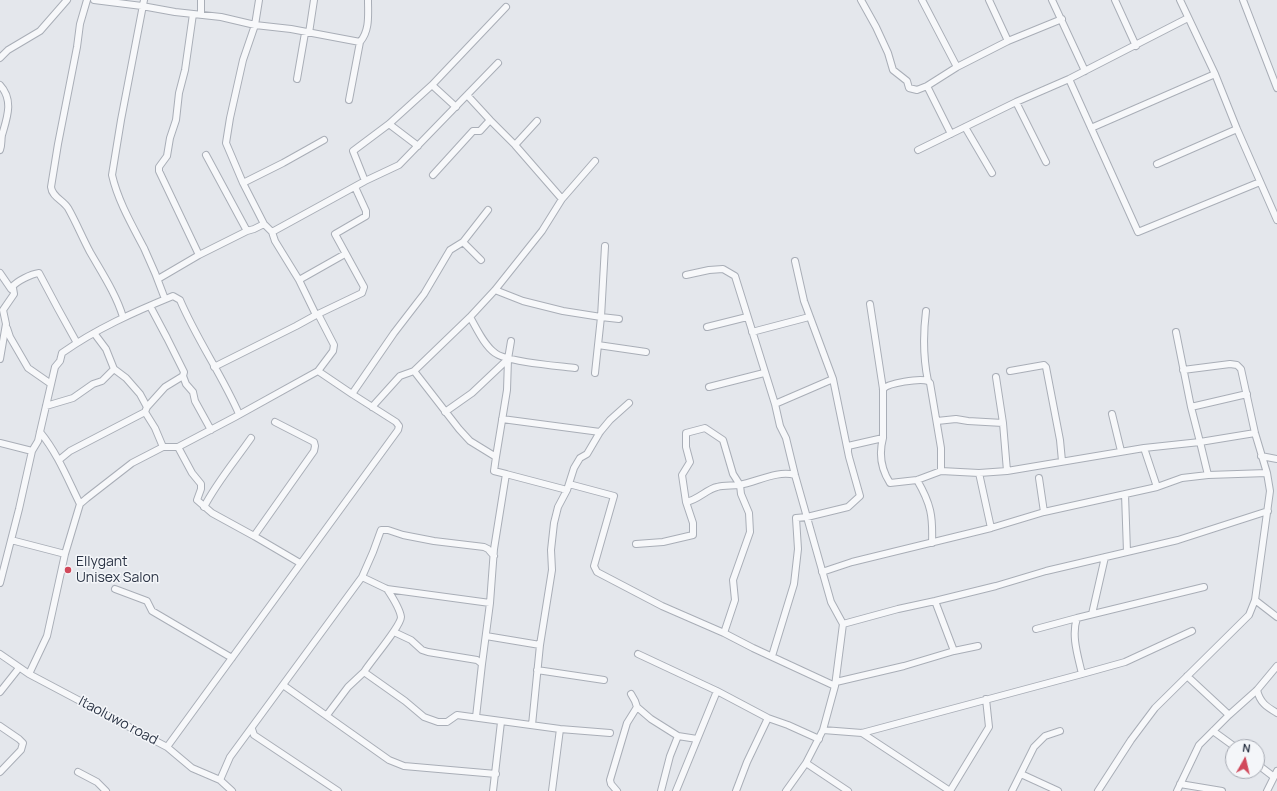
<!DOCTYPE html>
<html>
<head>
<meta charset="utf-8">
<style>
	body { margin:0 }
	#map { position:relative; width:1277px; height:791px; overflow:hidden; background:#e4e7ec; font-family:Manrope,sans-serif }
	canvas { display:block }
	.north { position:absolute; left:1225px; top:739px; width:40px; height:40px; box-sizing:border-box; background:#f4f6f9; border:1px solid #a4a8b1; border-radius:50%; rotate:8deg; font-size:11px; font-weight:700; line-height:16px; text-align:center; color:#2b3445 }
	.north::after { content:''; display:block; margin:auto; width:14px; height:18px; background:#d1495b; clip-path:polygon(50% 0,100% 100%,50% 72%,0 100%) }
</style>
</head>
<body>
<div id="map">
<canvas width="1277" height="791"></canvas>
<div class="north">N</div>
</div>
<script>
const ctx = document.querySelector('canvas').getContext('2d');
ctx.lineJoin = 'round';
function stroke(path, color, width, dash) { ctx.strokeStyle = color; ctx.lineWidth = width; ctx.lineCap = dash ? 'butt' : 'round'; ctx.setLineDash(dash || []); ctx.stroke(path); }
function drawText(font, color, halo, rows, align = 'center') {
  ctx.font = font + ' Manrope,sans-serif'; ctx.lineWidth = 3; ctx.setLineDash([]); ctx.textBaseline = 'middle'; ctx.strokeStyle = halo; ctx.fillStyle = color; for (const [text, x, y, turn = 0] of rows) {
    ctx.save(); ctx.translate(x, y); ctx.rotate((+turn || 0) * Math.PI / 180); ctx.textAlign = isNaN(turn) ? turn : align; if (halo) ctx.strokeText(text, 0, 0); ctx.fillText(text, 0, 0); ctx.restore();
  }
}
const minor = new Path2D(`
	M87 0 80 24 77 47 58 144 51 187C52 197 63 200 68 208 76 222 82 237 90 252 102 273 116 294 123 317
	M94 0 142 6 175 12 221 17 255 25 291 29 360 42C370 30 368 15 368 0
	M144 0 121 120 112 175C118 201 132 225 144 248 152 265 159 282 165 299
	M201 0V14
	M259 0 255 25 243 60 230 118 226 143 243 183 264 224 272 232 275 241 299 280 316 315
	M861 0 876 27 888 53 893 70 907 81 909 88 917 90 927 86 957 67 1008 41 1062 19
	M922 0 957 67
	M989 0 1008 41
	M1052 0 1085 71
	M1115 0 1136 46
	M1180 0 1215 74 1237 129 1277 220
	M1243 0 1277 88
	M193 14 185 70 179 93 176 120 170 138 167 156 159 167V171L199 255
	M309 33 314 0
	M0 58 8 50 40 31 67 0
	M297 79 305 33
	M1069 79 1138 232 1260 182
	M0 85C14 100 7 118 2 135 1 140 2 145 0 150
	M432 85 456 107
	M927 86 951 134
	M467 95 490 120
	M349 100 360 42
	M1016 102 1046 162
	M537 121 515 145 562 199
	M389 124 418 146
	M965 127 992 173
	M1091 128 1215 74
	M918 150 1016 102 1069 79 1188 18
	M206 155 247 231
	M1157 164 1237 129
	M433 175 473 131H480L490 120 515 145
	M365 181 353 151 389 124 432 85 506 7
	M243 183 283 163 324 140
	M272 232 365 181 399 165 498 63
	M463 242 481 260
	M795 261 804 301 833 379
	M0 273 11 289 12 287
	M686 275 709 270 723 269 735 276 775 404 780 426 786 438 795 475 831 602 843 624 835 686 823 730 806 763 786 791
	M158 279 199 255 247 231 254 229 264 224
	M299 280 345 254
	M495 290 523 301 563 311 601 317 605 246
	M926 311C923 335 923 357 928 381
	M470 317C477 329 484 345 495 353 506 362 559 366 575 368
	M707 327 747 317
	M7 328 10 337 28 368 51 384
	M752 332 809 317
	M1176 332 1191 407 1200 442 1255 433
	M94 333 106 349 114 369 126 378 140 394 147 407
	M598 345 646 352
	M0 359 6 324 3 310 14 294 13 288 12 287C17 281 31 274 39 273 51 296 64 320 77 343
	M214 367 296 326 316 315 362 293 364 287 335 234 366 216V211L355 187
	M414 371 459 429 470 441 496 457 507 390 508 359 511 341
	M1010 371 1044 365 1046 367 1060 440 1062 461
	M595 373 601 317 619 319
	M183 376 186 384 193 392 195 401 211 430
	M996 377 1003 423 1007 471
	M709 387 764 373
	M883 389C888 383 920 378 928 381L930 383 941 448V471
	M352 394 394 333 424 294 450 250 463 242 488 210
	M46 406 73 398 93 384 102 381 114 369
	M372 407 400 376 414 371 470 317 495 290 542 231 562 199 595 161
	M1191 407 1247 394
	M145 412 147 407 165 387 183 376 184 372 167 338 150 306
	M445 412 472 393 508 359
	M1112 414 1121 451
	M502 419 600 432
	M937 421 956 419 968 421 1003 423
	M275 422 314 442 315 446 314 451 254 536 300 563
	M883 438C879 453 881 469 890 483L917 480 941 471 979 473
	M0 443 32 451
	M178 447 192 473 201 484V489L197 500 212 513 254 536
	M1144 448 1157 487
	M848 451V446L883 438V389L870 304
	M1261 456 1277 459
	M59 460 70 451 145 412 155 428 163 447
	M506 474 567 490
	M1039 478 1044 512
	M917 480C931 504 933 516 932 543
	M569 484 614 496 594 566 597 572 662 606 724 633 753 648 835 686
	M1125 494 1127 552
	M686 502 682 475 690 462 686 447V433L705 428 723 440 733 474 740 485 741 494 749 513 750 532 733 580 735 600 724 633
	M80 504 87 498 132 463 163 447H178L235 417 318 371
	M204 507C217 482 235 461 251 438
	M991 528 979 473 1007 471 1144 448 1200 442 1208 475
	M11 540 65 554
	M636 544 663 542 693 535V523L686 502C698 500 707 489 717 487 724 485 732 486 739 485 757 482 777 470 795 475
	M822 572 852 562 991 528 1044 512 1157 487 1182 478 1208 475 1267 473
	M362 577 373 552 381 530H388L403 535 434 541 484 547 488 549 494 556
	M0 583 19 509 32 451 38 441 40 432 55 367 60 361 62 353C96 329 134 312 173 296L180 300C197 340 222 375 239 414
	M115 589 147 601 152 611 232 658
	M387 589C391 595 400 610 401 617 401 626 370 662 364 672L405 701 424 717 438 722H447L457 715 560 729 610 733
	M1255 600 1277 617
	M1092 614 1105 557
	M843 624 898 609 935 601 996 586 1046 571 1178 540 1268 511
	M1036 629 1077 618
	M1192 631 1125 662 1082 674C1078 656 1071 636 1077 618L1204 587
	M394 632 411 640 422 650 428 652 477 660 482 664 476 717
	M486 636 540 645
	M954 651 978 646
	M0 654 29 674 167 747 192 768 220 780 232 791
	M638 654 717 691 768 718 788 725 819 739
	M772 656 794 584 798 549 796 518 807 517 848 507 860 496 849 457 833 379 775 404
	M482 664 490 603 494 549 506 474 494 471 496 457
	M537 670 604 680
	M29 674 47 636 65 554 80 504C68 480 58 454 40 432
	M1187 676 1229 715
	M836 682 904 666 954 651 935 601
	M283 685 389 760 404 766 496 774
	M1257 690C1260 703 1267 707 1277 713
	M0 692 19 668
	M631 694 635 701 637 707 651 719 678 736 697 739
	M327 715 348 687 364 672
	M532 725 540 645 552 570 551 550 554 523 558 507 567 490 574 468 580 458 587 454 600 432 610 420 629 403
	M0 726 19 739 23 743 21 750 0 772
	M252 729 254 735 338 791
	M823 730 862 733 1082 674
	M1213 731 1235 747
	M862 733 950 791
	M167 747 398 430 399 426 396 422 352 394 318 371 333 351 334 345 318 314
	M806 763 848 791
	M1257 764 1274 777
	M78 772 97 782 106 791
	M1021 774 1058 791
	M220 780 230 757 362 577 387 589 490 603
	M1180 784 1222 791
	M493 791 501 722
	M552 791 560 729
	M617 791 611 784 610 780 627 723 637 707
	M661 791 670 756 678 736
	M676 791 717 691
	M736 791 747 762 768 718
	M950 791 989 727 986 699
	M1012 791 1034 747 1045 736 1060 731
	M1098 791 1131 740 1155 708 1249 615 1255 600 1270 491 1267 473 1255 433 1241 369 1237 365 1230 364 1183 370
	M1177 791 1199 745 1229 715 1257 690 1277 666
	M1267 791 1277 771`);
stroke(minor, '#a9aeb7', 8);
stroke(minor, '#f7f8fa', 6);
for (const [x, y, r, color] of [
	[68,570,4,"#d1495b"]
]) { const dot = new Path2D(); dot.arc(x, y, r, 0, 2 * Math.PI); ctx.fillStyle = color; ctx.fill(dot); stroke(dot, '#f4f6f9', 1.5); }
drawText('14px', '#2b3445', '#f4f6f9', [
	["Ellygant",76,562],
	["Unisex Salon",76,578]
], 'left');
drawText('14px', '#2b3445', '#f4f6f9', [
	["Itaoluwo road",118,721,28]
]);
</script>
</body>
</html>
